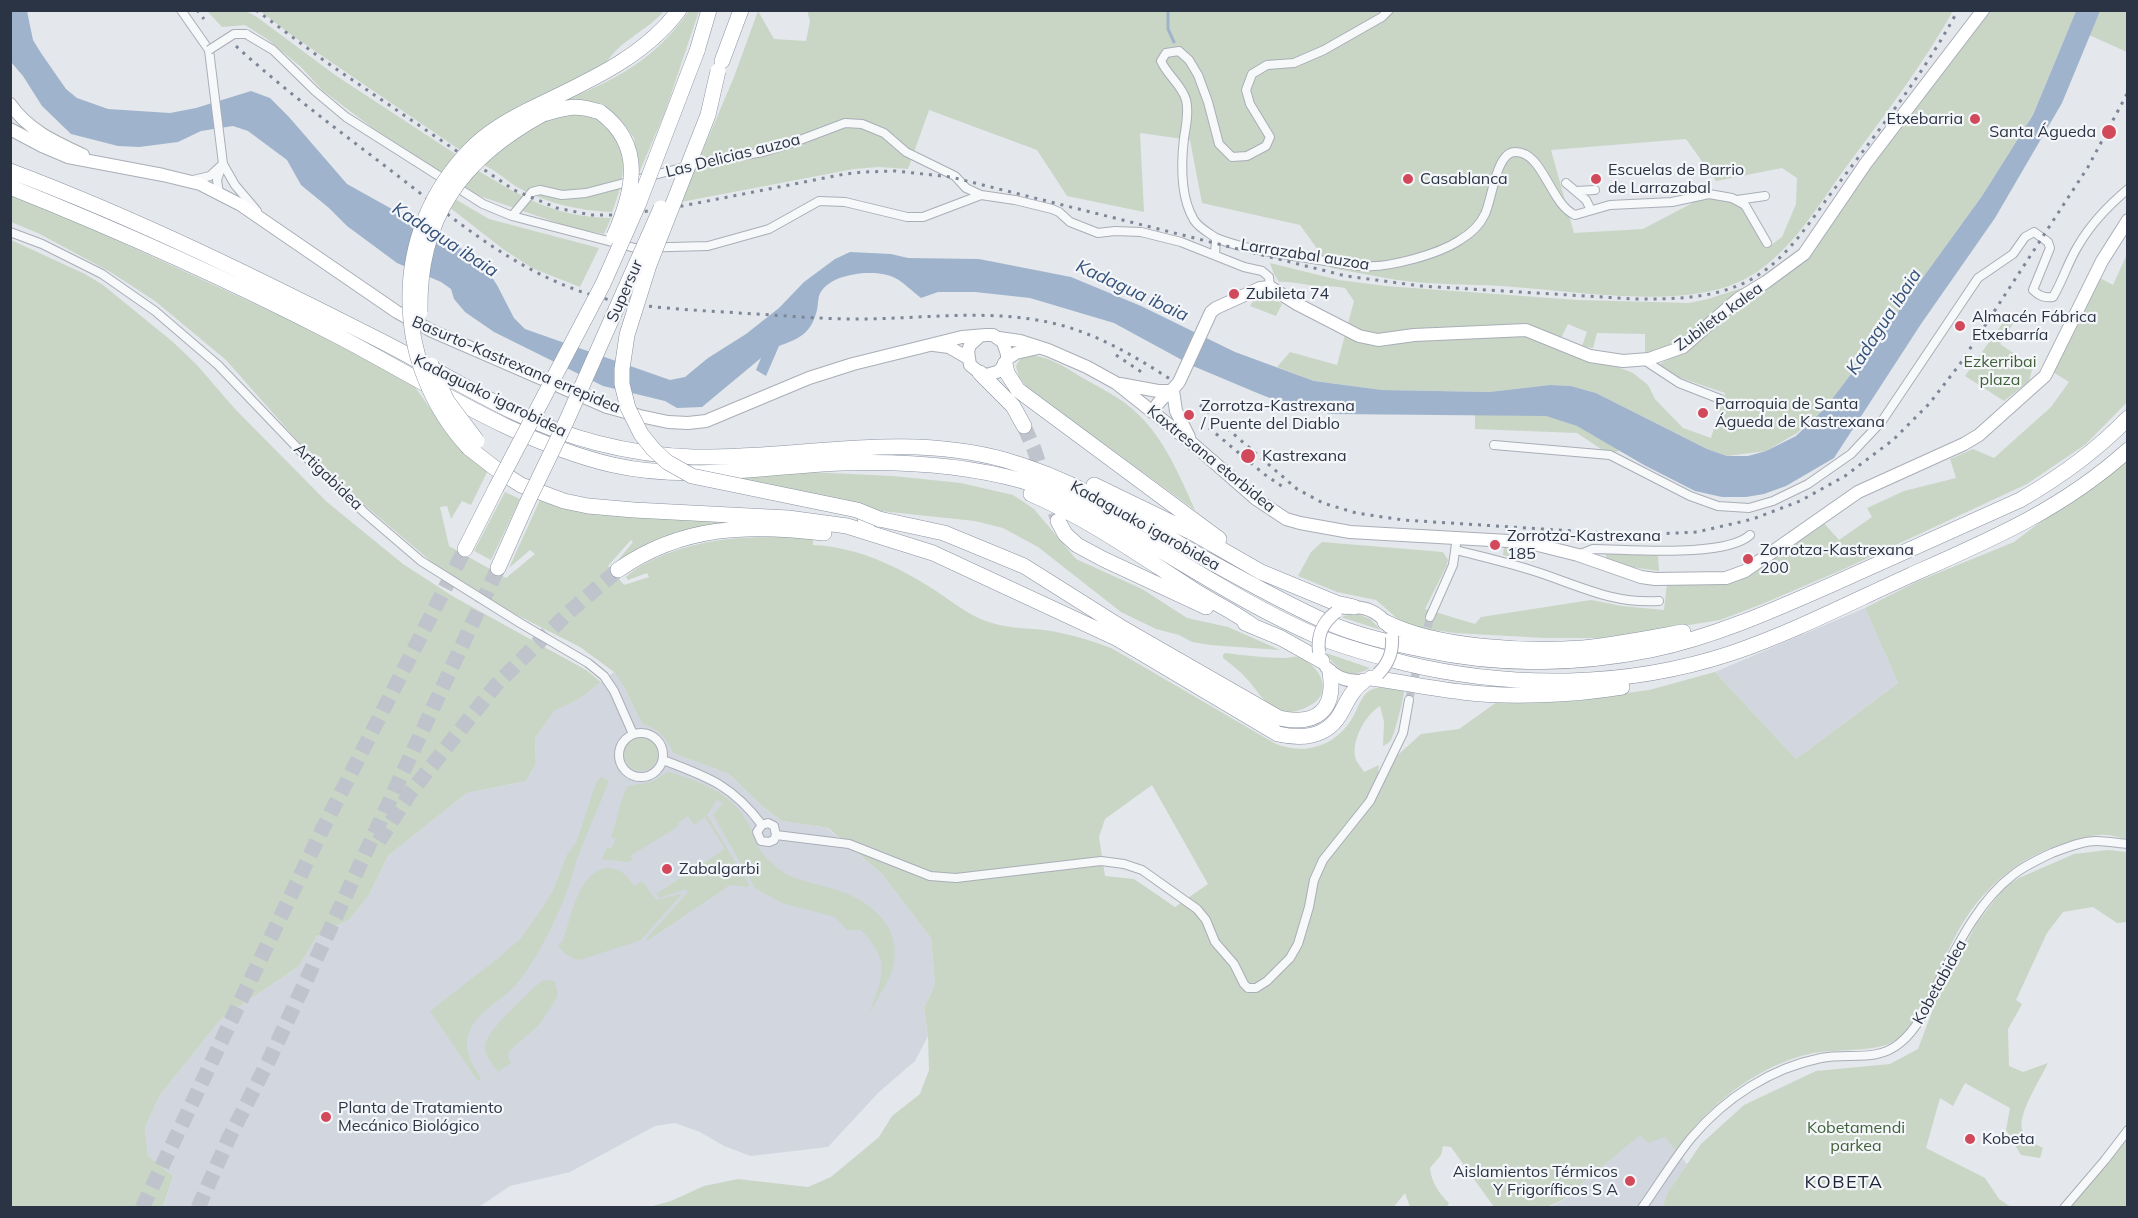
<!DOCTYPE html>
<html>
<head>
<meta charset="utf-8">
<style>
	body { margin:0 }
	#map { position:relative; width:2138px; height:1218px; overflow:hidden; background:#e4e7ec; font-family:Mulish,sans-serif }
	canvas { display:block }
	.frame { position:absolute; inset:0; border:12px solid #2b3445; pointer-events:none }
</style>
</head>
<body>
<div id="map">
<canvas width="2138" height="1218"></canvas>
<div class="frame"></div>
</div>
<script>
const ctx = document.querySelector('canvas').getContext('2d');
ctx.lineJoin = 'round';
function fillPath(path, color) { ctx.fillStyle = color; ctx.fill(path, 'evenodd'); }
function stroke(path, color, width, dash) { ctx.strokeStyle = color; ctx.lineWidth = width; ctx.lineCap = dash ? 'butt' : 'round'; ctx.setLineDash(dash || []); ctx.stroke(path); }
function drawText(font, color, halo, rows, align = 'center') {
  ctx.font = font + ' Mulish,sans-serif'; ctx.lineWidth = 4.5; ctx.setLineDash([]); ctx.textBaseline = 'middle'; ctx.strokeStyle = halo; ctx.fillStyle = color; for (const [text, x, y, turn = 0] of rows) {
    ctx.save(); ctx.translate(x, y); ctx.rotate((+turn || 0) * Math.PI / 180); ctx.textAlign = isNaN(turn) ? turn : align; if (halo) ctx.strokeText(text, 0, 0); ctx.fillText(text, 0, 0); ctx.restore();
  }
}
fillPath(new Path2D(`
	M1865 608 1898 683 1796 759 1715 672Z
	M614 672 624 687 642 724 650 726 666 737 673 753 729 774 763 807 782 821 827 828 882 874 931 938 935 984 924 1008 928 1036 915 1061 878 1093 828 1147 751 1156 724 1146 700 1132 675 1123 655 1126 570 1172 510 1186 479 1207 163 1208 173 1176 148 1156 145 1127 160 1095 221 1019 299 966 317 936 350 919 369 895 388 856 433 820 467 793 526 781 536 763 535 738 554 710 579 699Z
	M1640 1134 1665 1137 1687 1164 1667 1193 1662 1207 1547 1208 1562 1201Z`), '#d2d6de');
fillPath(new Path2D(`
	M807 10 1953 11C1922 66 1884 116 1846 167 1816 208 1787 260 1739 282 1678 310 1569 290 1501 286 1467 284 1432 285 1397 280 1375 276 1353 272 1331 268L1300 225 1202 203 1190 140 1140 133 1144 212 1067 196 1037 150 929 110 908 169 879 167 854 169 681 202 734 77 758 11 774 39 806 41 810 21ZM1686 139 1716 181 1782 168 1797 178 1796 204 1782 237 1767 248 1743 207 1731 201 1711 198 1698 200 1643 229 1574 233 1551 150Z
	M207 11H246L257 17 335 75 457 155 441 173 370 126 322 90 301 67 267 39 245 25 222 27Z
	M260 11H664C647 31 617 42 605 65L501 117 460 150 290 34Z
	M689 11H699L665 112 639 173 634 138 621 120 603 107 542 109C604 85 650 67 689 11Z
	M1986 11H2076L2033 115 1982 196 1895 316 1826 407 1797 433 1766 451 1727 456 1707 449 1596 393 1571 386 1550 385 1489 392 1382 390 1314 381 1277 367 1290 352 1337 365 1354 301 1345 288C1336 286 1329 287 1320 286 1306 286 1293 281 1279 282L1274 274 1270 263 1339 280 1385 286 1578 300 1689 303 1708 299 1742 288 1744 290 1682 342 1663 350 1645 353V334L1597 333 1593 348 1582 346 1587 332 1568 324 1561 338 1560 351 1592 363 1615 366 1633 373 1648 385 1655 399 1683 428 1711 438 1725 393 1678 377 1658 365 1686 350 1747 298 1806 255Z
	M2100 11H2127V52L2089 35Z
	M570 113C578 115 591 114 598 118 633 139 625 180 612 212 579 211 546 203 517 187 505 179 495 170 482 164L517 134 549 119Z
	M477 170C524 198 554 217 611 218L604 234 572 228 474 194 463 187Z
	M10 194 69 218 283 317 410 380 450 436 488 470 471 505 462 501 451 519 447 506 440 507 449 546 506 578 535 554 530 550 509 568 540 500 610 516 756 521 614 565 633 542 631 540 608 566 624 585 649 577 647 573 628 580 626 577C638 566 651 560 666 554 716 535 760 536 813 538V545C858 547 899 567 936 591 954 603 971 617 992 623 1011 629 1032 628 1051 631 1072 635 1094 641 1113 649L1276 744C1307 756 1338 745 1354 715 1359 706 1362 693 1373 689 1382 685 1395 689 1404 691 1404 698 1394 736 1391 740 1389 743 1386 744 1383 746L1384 722 1380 706C1365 715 1350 742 1356 760 1358 764 1362 768 1364 772L1379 765 1378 773 1421 734 1459 729 1497 702 1576 700 1649 690 1715 672 1796 759 1898 683 1865 608 1916 582 2014 542 2127 456V839C2119 838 2109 834 2101 835 2093 835 2085 838 2078 840 2025 851 1983 885 1957 933 1944 957 1934 983 1921 1007 1917 1014 1913 1024 1908 1031 1888 1056 1838 1047 1809 1054 1757 1066 1705 1107 1676 1151L1665 1137 1648 1143 1640 1135 1561 1201 1547 1207H1494L1451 1147 1443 1146 1441 1155 1430 1168C1431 1181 1439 1194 1449 1203L1447 1207H1410L1405 1193 1393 1208 649 1207 671 1201 704 1186 738 1179 808 1187 831 1177 879 1137 892 1116 920 1094 929 1070 928 1036 924 1008 935 984 931 938 882 874 828 828 782 821 763 807 729 774 673 753C666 737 659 729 642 724L624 687 614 672 580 647 511 612 446 574 362 503 303 447 226 360 155 301 112 273 38 233 11 222ZM1152 785 1208 884 1175 907 1134 879 1105 876 1099 837 1105 819Z
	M455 199 489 219 599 248 580 287 532 268 503 249 449 207Z
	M11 240 85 274 103 285 173 342 197 365 235 409 327 502 403 564 454 597 586 670 601 682 579 699 554 711 535 738 536 763 526 781 467 793 433 820 388 856 369 895 350 919 317 936 299 966 221 1019 160 1095 145 1127 148 1156 173 1176 163 1207H11Z
	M2127 254V402L2086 444 2027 484 1844 569 1762 604 1720 620 1608 638H1545L1455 633 1412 627 1399 620 1376 600 1337 592 1298 576 1311 552 1322 542 1443 552 1448 560 1446 567 1425 609 1475 624 1481 617 1591 600 1622 606 1664 610 1667 583 1718 585 1740 579 1823 522 1839 540 1872 517 1867 508 1904 491 1956 478 1950 459 1973 449 1994 458 2051 407 2069 382 2053 372 2100 278 2113 285Z
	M1263 295 1270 296 1282 304 1276 316 1250 306 1254 299Z
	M2009 314 2016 319 2000 344 2033 366 2029 381 2004 401 1965 376Z
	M1026 355C1046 355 1064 366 1081 377 1095 385 1111 393 1125 403 1161 430 1177 470 1195 510L1028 389 1019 377 1016 366 1020 359Z
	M1475 415H1546L1577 426 1620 450 1610 455 1577 433 1475 429Z
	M809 472 893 476 961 483 1013 495 1034 509 1076 559 1142 589 1187 618 1228 627 1280 650 1210 645 1192 642 1179 635 1156 629 1121 612 1038 547 1003 528 975 521 880 511 728 478Z
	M505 492 520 499 491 560 474 551Z
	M1504 546 1536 550 1534 562 1503 555Z
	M1606 554 1658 555 1659 571 1631 567 1606 558Z
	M1355 613 1370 619 1381 630 1341 617Z
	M1225 653C1244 655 1265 658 1284 658 1289 658 1294 656 1298 657 1322 666 1335 695 1307 707 1301 710 1293 713 1285 712 1267 709 1258 691 1247 679 1240 671 1232 665 1223 658V655Z
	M1326 653 1370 668C1349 680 1338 671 1326 653Z
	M624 754a17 17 0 1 1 34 0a17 17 0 1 1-34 0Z
	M669 772C700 782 731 792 748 823 754 835 757 849 767 859 773 864 782 872 789 876 804 882 822 885 837 890 871 901 903 927 893 967 889 982 875 1001 868 1016 882 979 892 961 861 930H847L835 917 782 903 755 888 713 815 723 803 717 800 707 815 749 885V887L730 885 647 941 646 939 688 892 686 889 659 898 656 894 725 849 705 817 694 825 688 816 678 823 679 826 630 856 633 860 627 862 602 859 607 847 611 849 616 839 611 837C618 820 619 801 628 786L652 782 666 773Z
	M601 777 609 781 576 861C568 897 542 953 518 982 503 1001 475 1011 468 1036 464 1051 473 1066 481 1079L478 1081 430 1011 501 956 520 939 541 910 553 891 567 855 577 841 596 783Z
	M2108 850 2127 852V922L2117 923 2093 907 2063 912 2047 933 2016 1000 2022 1004 2008 1029 2009 1066 2023 1072 2048 1063C2041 1078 2018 1113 2022 1129 2025 1139 2035 1144 2043 1148L2040 1158 2021 1155 2006 1130 2010 1108 1965 1083 1953 1106 1940 1098 1926 1148 1985 1178 1999 1199 2011 1207 1662 1208 1667 1193 1701 1144 1744 1105 1816 1071 1890 1064 1918 1049 1939 993 1977 923 2004 888 2019 878 2074 854Z
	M605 868C620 867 626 874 634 886L642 881 656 900 680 894 681 895 641 940 580 960C570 958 564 954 558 945L563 941C572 915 576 877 605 868Z
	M543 980 555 981 558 996 539 1025 509 1051 508 1057 511 1063 498 1072C493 1065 485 1056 485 1047 484 1033 531 990 543 980Z
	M2127 1136V1207L2070 1208Z`), '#c9d6c5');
fillPath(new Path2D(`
	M10 11H27L33 40 41 53 66 89 77 98 108 109 170 113 196 108 251 91 270 98 289 117 347 184 451 242 481 261 497 285 514 318 525 329 670 380 685 377 708 358 746 334 779 308 804 282 835 259 850 252 891 254 908 258 979 259 1071 277 1141 306 1235 352 1314 381 1382 390 1489 392 1550 385 1571 386 1596 393 1707 449 1727 456H1748L1766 451 1796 436 1826 407 1895 316 1982 196 2033 115 2076 11H2100L2062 103 1995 218 1921 324 1834 458 1786 486 1764 494 1746 497H1722L1695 491 1644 465 1577 426 1546 416 1332 414 1299 409 1262 395 1193 366 1114 323 1030 298 975 292H938L921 298C913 292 902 281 895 278 876 268 827 273 819 296 818 300 818 305 817 310 811 334 800 338 779 346L766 376 756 370 761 358 702 407 677 408 665 401 603 386 494 332 465 312 454 299 451 289 441 282 397 263 347 226 329 208 301 185 287 160 248 131 233 126 201 131 178 142 139 147 118 146 71 134 42 106 23 76 11 62Z`), '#9fb4cc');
stroke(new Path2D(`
	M1168 10V29L1174 42`), '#9fb4cc', 3);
stroke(new Path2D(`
	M1425 639 1430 617
	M1409 700 1418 663`), '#bfc3cb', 8, [8, 4]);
stroke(new Path2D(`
	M1024 426 1034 449 1058 521
	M379 841 410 793 496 685 569 612 618 570
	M142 1208 321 832 465 549
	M198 1208 228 1140 270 1058 498 568`), '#bfc3cb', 15, [15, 8]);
const street = new Path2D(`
	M181 10 209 50 223 164 235 185 257 211
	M246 34 273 50 315 91 346 117 483 204 512 216 635 248 708 246 769 229 819 201 845 202 907 217H923L981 195 1015 200 1052 209 1059 212 1070 222 1098 233 1115 231 1141 232 1181 242 1244 267 1262 271 1269 277 1270 287
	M193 180 210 176 223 164
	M1566 183 1586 200 1591 210
	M1576 191 1595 190
	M219 193 217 180 221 168
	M1737 200 1765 196
	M512 216 532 192 540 190 562 195 586 193 700 163 763 152 792 143 845 123 862 124 884 133 906 152 955 176 966 188 981 195
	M10 232 42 244 102 274 155 311 218 365 309 460 365 513 421 561 520 623 588 663 604 676 614 691 633 734
	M1216 238C1248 251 1285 254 1319 260 1334 262 1349 266 1364 266 1389 268 1439 254 1460 240 1470 234 1480 225 1485 214 1492 200 1496 152 1515 152 1543 151 1550 204 1575 215L1610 205 1672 202 1709 194 1732 198 1745 205 1767 243
	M1215 255 1216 238C1209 233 1199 228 1194 220 1180 197 1181 164 1184 138 1186 126 1189 112 1186 100 1182 85 1167 75 1161 61L1166 53 1179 51 1189 60 1198 75 1208 102 1219 144 1232 157 1247 156 1266 146 1270 137 1250 104 1246 90 1252 74 1267 65 1294 63 1324 50 1382 17 1389 10
	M1644 360 1679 383 1720 399
	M1494 445 1610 455 1690 496 1718 506 1749 508 1773 501 1808 484 1851 454 1882 421 1978 278 2013 254 2025 237 2034 232 2048 242 2050 248 2033 290C2039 296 2044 298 2053 297 2063 280 2068 262 2078 246 2090 225 2109 205 2128 189
	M1456 550C1483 557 1510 563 1537 572 1580 586 1613 604 1659 601
	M1578 555 1593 549C1628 549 1725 558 1750 535
	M1430 617 1453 565 1456 544
	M619 755a22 22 0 1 1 44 0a22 22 0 1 1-44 0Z
	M663 760C708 777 732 785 762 825
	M762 825 757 832 761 841 769 842 774 840 776 835
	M762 825 768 823 774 826 776 835
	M776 835 849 844 930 876 956 878 1101 861 1124 864 1142 870 1197 909 1206 920 1215 942 1234 964 1244 984 1248 988H1256L1267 981 1290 958 1298 944 1309 907 1314 880 1323 860 1370 801 1403 733 1409 700
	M1642 1208C1659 1184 1674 1159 1692 1137 1725 1098 1771 1068 1821 1058 1848 1052 1876 1063 1900 1043 1921 1026 1930 999 1942 975 1960 940 1981 899 2013 875 2024 866 2039 859 2052 853 2066 848 2081 841 2096 841 2106 841 2117 843 2128 844
	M2064 1208 2105 1160 2128 1130`);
const secondary = new Path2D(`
	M10 104C28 130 55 142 83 155
	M10 129 42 146 68 157 163 175 200 184 241 205 397 312 432 331 607 407 640 416 668 422 688 423 706 421 809 378 853 364 962 337 986 335H993L1003 342 1007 354V359L1001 369 997 372 986 375 980 373 970 365 968 351 970 345 980 336
	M999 338 1020 341 1048 350 1087 367 1116 383 1193 444 1256 499 1286 519 1300 523 1350 532 1526 542 1578 555 1641 577 1655 579 1726 578 1745 571 1858 492 1964 444 1979 435 2037 383 2045 376 2102 261 2128 220
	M934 345 949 347 968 358
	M1007 359 1016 353 1038 348
	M1120 384 1158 391H1173
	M1173 391 1176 411 1189 437
	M1153 411C1159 398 1171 393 1179 382L1211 312 1216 308 1260 288 1270 287 1297 304 1359 336 1378 340 1414 335 1526 330 1590 356 1623 361 1649 359 1683 347 1738 299 1766 282 1804 254 1866 163 1983 10
	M1345 608C1363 605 1379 611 1389 627
	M1326 667C1337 679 1350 683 1367 680`);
const highway = new Path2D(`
	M697 51 709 10
	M722 61 741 10
	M539 105C590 80 644 57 679 10
	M543 114C568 107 575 104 600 112
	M10 171C138 219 261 280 383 342 453 378 521 424 597 443 628 451 661 456 693 457 799 459 900 431 1005 460 1079 481 1141 522 1207 560 1245 581 1283 602 1322 620 1354 635 1391 643 1425 650 1499 666 1577 665 1651 650 1714 637 1774 610 1833 584 1896 556 1958 528 2020 500 2060 477 2096 451 2128 418
	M10 187C120 231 229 280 334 334 425 381 512 441 613 465 688 482 766 466 842 463 902 461 965 465 1023 481 1053 490 1080 505 1106 519 1177 558 1243 604 1317 636 1345 648 1374 655 1404 663 1512 689 1626 688 1732 653 1794 632 1851 602 1911 575 1990 540 2063 509 2128 450
	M1005 364 1007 373 1018 390 1219 539
	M980 373 1013 406 1024 426
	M469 448 496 469 521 485 564 501 588 506 634 510 788 518 847 526 933 553 1118 639 1278 734C1300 739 1325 738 1339 716 1347 703 1351 690 1364 681
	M1094 485 1193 533 1261 572 1336 603 1354 607
	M1031 494C1089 519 1141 556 1194 590 1214 603 1235 612 1253 626
	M865 518 879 519 944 533 1024 566 1124 629 1279 718C1316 726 1336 711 1330 672
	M1058 521 1065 534 1077 545 1103 559 1206 607
	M465 549 496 488
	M498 568 527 503
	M618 570C682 525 749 524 824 533
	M1385 622C1436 648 1526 652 1583 648 1616 645 1650 638 1683 632
	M1245 623 1281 638 1322 661
	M1371 678C1402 682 1432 689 1462 692 1510 698 1574 695 1622 687`);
stroke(street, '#a9aeb7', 10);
stroke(secondary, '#a9aeb7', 14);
stroke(highway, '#8b94a3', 16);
stroke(street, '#f7f8fa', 8);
stroke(secondary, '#fff', 12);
stroke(highway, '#fff', 15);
stroke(new Path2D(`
	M197 10 204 19
	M256 10 326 62 514 190 557 208 591 215H619L677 207 845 174 863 172 896 171 951 177 1346 276 1421 286 1635 299C1675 299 1714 299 1750 280 1790 258 1812 217 1839 183 1881 127 1925 72 1958 10
	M236 46C283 89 334 127 385 166 456 220 525 282 615 301 655 309 697 310 739 313 778 315 818 319 857 319 926 319 996 307 1064 326 1102 337 1136 357 1170 379
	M1116 355 1146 375
	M1200 405 1297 489 1323 503 1356 513 1403 520 1636 535 1697 532 1753 519 1800 501 1845 476 1893 440 1929 404 1960 364 2088 167 2128 92
	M1209 428 1264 474 1283 487`), '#7d8696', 3, [3, 6]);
const streetBridge = new Path2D(`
	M209 50 234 34H246`);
const secondaryBridge = new Path2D(`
	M1319 652C1317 635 1322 623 1336 612
	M1378 674C1389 663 1393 652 1392 637`);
const highwayBridge = new Path2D(`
	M718 71 708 115 649 265 627 335 622 369V384L628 408 641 434 653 449 667 462 692 476 857 510 879 519
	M600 112C645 145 634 191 614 236
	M420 312C418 217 462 158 543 114
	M431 365 447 401 477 441
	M469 448C391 364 389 233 470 150 489 130 515 116 539 105
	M496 488 603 284 638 205 697 51
	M527 503 566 422 661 208`);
stroke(streetBridge, '#a9aeb7', 10, []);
stroke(secondaryBridge, '#a9aeb7', 14, []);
stroke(highwayBridge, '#8b94a3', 16, []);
stroke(streetBridge, '#f7f8fa', 8);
stroke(secondaryBridge, '#fff', 12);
stroke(highwayBridge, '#fff', 15);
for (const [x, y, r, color] of [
	[1975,119,6,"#d1495b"],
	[2109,132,8,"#d1495b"],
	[1408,179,6,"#d1495b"],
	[1596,179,6,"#d1495b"],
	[1234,294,6,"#d1495b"],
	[1960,326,6,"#d1495b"],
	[1703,413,6,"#d1495b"],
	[1189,415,6,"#d1495b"],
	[1248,456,8,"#d1495b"],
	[1495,545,6,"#d1495b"],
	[1748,559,6,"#d1495b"],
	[667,869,6,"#d1495b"],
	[326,1117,6,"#d1495b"],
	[1970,1139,6,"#d1495b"],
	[1630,1181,6,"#d1495b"]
]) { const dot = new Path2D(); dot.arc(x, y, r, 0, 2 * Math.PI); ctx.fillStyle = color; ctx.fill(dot); stroke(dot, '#f4f6f9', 2); }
drawText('16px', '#2b3445', '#f4f6f9', [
	["Etxebarria",1963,119,"right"],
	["Santa Águeda",2096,132,"right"],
	["Escuelas de Barrio",1608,170],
	["de Larrazabal",1608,188],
	["Casablanca",1420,179],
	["Zubileta 74",1246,294],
	["Almacén Fábrica",1972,317],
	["Etxebarría",1972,335],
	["Parroquia de Santa",1715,404],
	["Águeda de Kastrexana",1715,422],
	["Zorrotza-Kastrexana",1201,406],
	["/ Puente del Diablo",1201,424],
	["Kastrexana",1262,456],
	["Zorrotza-Kastrexana",1507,536],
	["185",1507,554],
	["Zorrotza-Kastrexana",1760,550],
	["200",1760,568],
	["Zabalgarbi",679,869],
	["Planta de Tratamiento",338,1108],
	["Mecánico Biológico",338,1126],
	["Kobeta",1982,1139],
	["Aislamientos Térmicos",1618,1172,"right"],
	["Y Frigoríficos S A",1618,1190,"right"]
], 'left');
drawText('16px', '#2b3445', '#f4f6f9', [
	["Las Delicias auzoa",733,156,-14],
	["Larrazabal auzoa",1305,255,9],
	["Supersur",625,291,-66],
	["Zubileta kalea",1719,317,-36],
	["Basurto-Kastrexana errepidea",516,365,23],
	["Kadaguako igarobidea",490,396,26],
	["Kaxtresana etorbidea",1211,459,39],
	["Artigabidea",328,477,44],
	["Kadaguako igarobidea",1145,526,29],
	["Kobetabidea",1940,982,-61]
]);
drawText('16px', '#3f6138', '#f4f6f9', [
	["Ezkerribai",2000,362],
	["plaza",2000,380],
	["Kobetamendi",1856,1128],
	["parkea",1856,1146]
]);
drawText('italic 18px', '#34527a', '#f4f6f9', [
	["Kadagua ibaia",445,240,33],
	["Kadagua ibaia",1132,291,25],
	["Kadagua ibaia",1884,322,-57]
]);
ctx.letterSpacing = '1.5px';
drawText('18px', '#1d2536', '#f4f6f9', [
	["KOBETA",1844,1183]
]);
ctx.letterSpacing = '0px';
</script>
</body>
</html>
